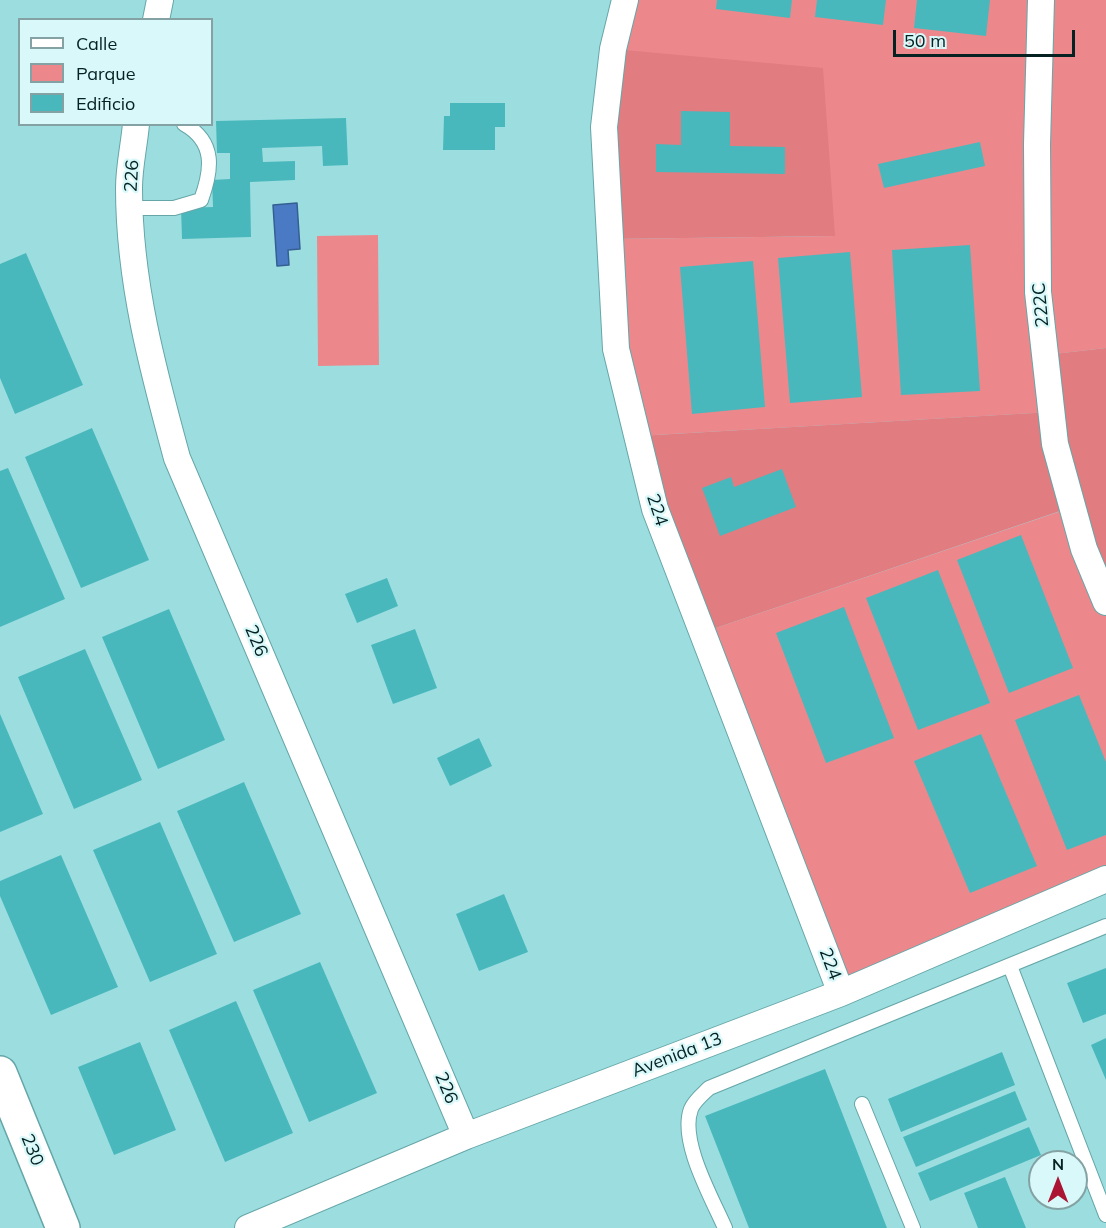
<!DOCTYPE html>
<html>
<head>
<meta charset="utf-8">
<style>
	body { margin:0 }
	#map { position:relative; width:1106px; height:1228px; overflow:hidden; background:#9cdee0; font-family:Mulish,sans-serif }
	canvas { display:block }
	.legend { position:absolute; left:18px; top:18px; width:195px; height:108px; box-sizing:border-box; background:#d8f8f9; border:2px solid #84a2a3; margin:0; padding:8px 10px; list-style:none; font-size:18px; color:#052122 }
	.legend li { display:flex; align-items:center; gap:12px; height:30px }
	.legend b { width:30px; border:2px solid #84a2a3 }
	.north { position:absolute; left:1028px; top:1150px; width:60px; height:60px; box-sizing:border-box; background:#d8f8f9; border:2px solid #84a2a3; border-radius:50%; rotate:0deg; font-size:16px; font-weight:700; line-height:24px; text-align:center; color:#052122 }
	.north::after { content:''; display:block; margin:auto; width:21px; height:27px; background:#ab1433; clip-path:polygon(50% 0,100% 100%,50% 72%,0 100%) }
	.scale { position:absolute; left:893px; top:30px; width:182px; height:27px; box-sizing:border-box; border:3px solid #052122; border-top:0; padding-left:8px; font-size:18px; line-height:21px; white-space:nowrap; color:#052122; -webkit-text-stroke:4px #d8f8f9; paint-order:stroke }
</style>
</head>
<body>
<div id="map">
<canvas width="1106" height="1228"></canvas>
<ul class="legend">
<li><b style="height:8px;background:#fff"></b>Calle</li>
<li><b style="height:16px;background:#ec888c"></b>Parque</li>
<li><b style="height:16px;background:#49b8bc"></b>Edificio</li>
</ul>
<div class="north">N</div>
<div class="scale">50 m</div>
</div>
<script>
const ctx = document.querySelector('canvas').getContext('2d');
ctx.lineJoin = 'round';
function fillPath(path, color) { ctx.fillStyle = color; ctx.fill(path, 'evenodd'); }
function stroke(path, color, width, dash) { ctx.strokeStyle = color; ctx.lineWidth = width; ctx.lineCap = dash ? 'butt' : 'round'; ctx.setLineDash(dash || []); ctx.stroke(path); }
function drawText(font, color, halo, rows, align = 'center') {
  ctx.font = font + ' Mulish,sans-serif'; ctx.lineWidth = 4.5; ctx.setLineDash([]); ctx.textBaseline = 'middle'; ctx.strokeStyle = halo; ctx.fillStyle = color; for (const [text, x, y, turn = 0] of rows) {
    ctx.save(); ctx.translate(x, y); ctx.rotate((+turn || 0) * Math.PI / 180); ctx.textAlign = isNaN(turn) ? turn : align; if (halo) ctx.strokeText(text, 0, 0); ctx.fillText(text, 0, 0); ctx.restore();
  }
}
fillPath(new Path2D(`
	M625 0H1106V348L1046 355 1052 412 638 436 610 239 835 236 613 49Z
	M378 235 379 365 318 366 317 236Z
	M1073 507 1106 602V879L841 993 704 632Z`), '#ec888c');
fillPath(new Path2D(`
	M613 49 823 68 835 236 610 239Z
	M1106 348V602L1072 507 704 632 638 436 1051 412 1045 355Z`), '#e17c80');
const water = new Path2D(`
	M297 203 300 249 288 250 289 265 277 266 273 205Z`);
fillPath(water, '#4a7ac3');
stroke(water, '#355f93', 1.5);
fillPath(new Path2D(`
	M717 0H792L790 18 716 9Z
	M817 0H886L883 25 815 17Z
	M917 0H990L986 36 914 28Z
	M450 103H505V127H495V150H443L444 116H450Z
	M681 111 730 112V146L785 147V174L656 172V144L681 145Z
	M346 118 348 165 323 166 322 146 262 148 263 162 295 161V180L250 182 251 237 182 239 181 208 213 207 212 180 230 179V153H217L216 121Z
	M980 142 985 166 884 188 878 164Z
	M970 245 980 391 901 395 892 250Z
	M850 252 862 397 790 403 778 258Z
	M26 253 83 385 15 414 0 378V264Z
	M753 261 765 407 692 414 680 267Z
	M92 428 149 560 81 588 25 457Z
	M8 468 65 599 0 627V471Z
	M782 469 796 507 720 536 702 488 731 477 734 487Z
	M1021 535 1073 668 1009 693 957 560Z
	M938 570 990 703 918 730 866 598Z
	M387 578 398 606 357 623 345 594Z
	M844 607 894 738 826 763 776 633Z
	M169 609 225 740 158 769 102 637Z
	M415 629 437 688 393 704 371 645Z
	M85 649 142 780 74 809 18 677Z
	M1079 695 1106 762V835L1067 850 1015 720Z
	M0 714 43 814 0 832Z
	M981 734 1037 866 970 893 914 761Z
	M479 738 492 766 450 786 437 758Z
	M244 782 301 914 234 942 177 811Z
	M160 822 217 954 150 982 93 850Z
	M61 855 118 987 51 1015 0 896V881Z
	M504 894 528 952 479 971 456 914Z
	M320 962 377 1093 309 1122 253 990Z
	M1106 968V1014L1083 1023 1067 983Z
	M236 1001 293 1133 225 1162 169 1030Z
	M1106 1038V1080L1091 1045Z
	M140 1042 176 1130 114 1155 78 1067Z
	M1002 1052 1015 1085 901 1132 888 1099Z
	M825 1069 887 1228H749L705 1116Z
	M1015 1091 1027 1120 916 1167 903 1137Z
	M1029 1127 1041 1155 930 1201 918 1173Z
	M1005 1177 1026 1228H978L964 1193Z`), '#49b8bc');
const lane = new Path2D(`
	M130 208H174L201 200C212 170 216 142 184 124
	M1010 966 1106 1215
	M862 1104 913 1228
	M725 1228C712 1198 679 1141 691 1109 694 1101 703 1094 709 1088L1106 926`);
const street = new Path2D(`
	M625 0 613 49 604 127 616 349 655 509 841 993
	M1041 0 1037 144 1038 292 1055 444 1084 549 1106 602
	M156 20 160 0
	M136 124C134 146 129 167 129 188 129 282 153 370 177 458L466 1136
	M248 1228 466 1136 841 993 1106 879`);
const secondary = new Path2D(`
	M0 1073 63 1228`);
stroke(lane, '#65a6a8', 16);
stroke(street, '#65a6a8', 28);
stroke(secondary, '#65a6a8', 36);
stroke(lane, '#fff', 14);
stroke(street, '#fff', 26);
stroke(secondary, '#fff', 33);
drawText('18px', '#052122', '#d8f8f9', [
	["226",132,176,-87],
	["222C",1041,305,-95],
	["224",657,510,72],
	["226",256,641,67],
	["224",830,964,69],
	["Avenida 13",677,1055,-21],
	["226",446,1088,67],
	["230",32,1150,68]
]);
</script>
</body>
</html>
